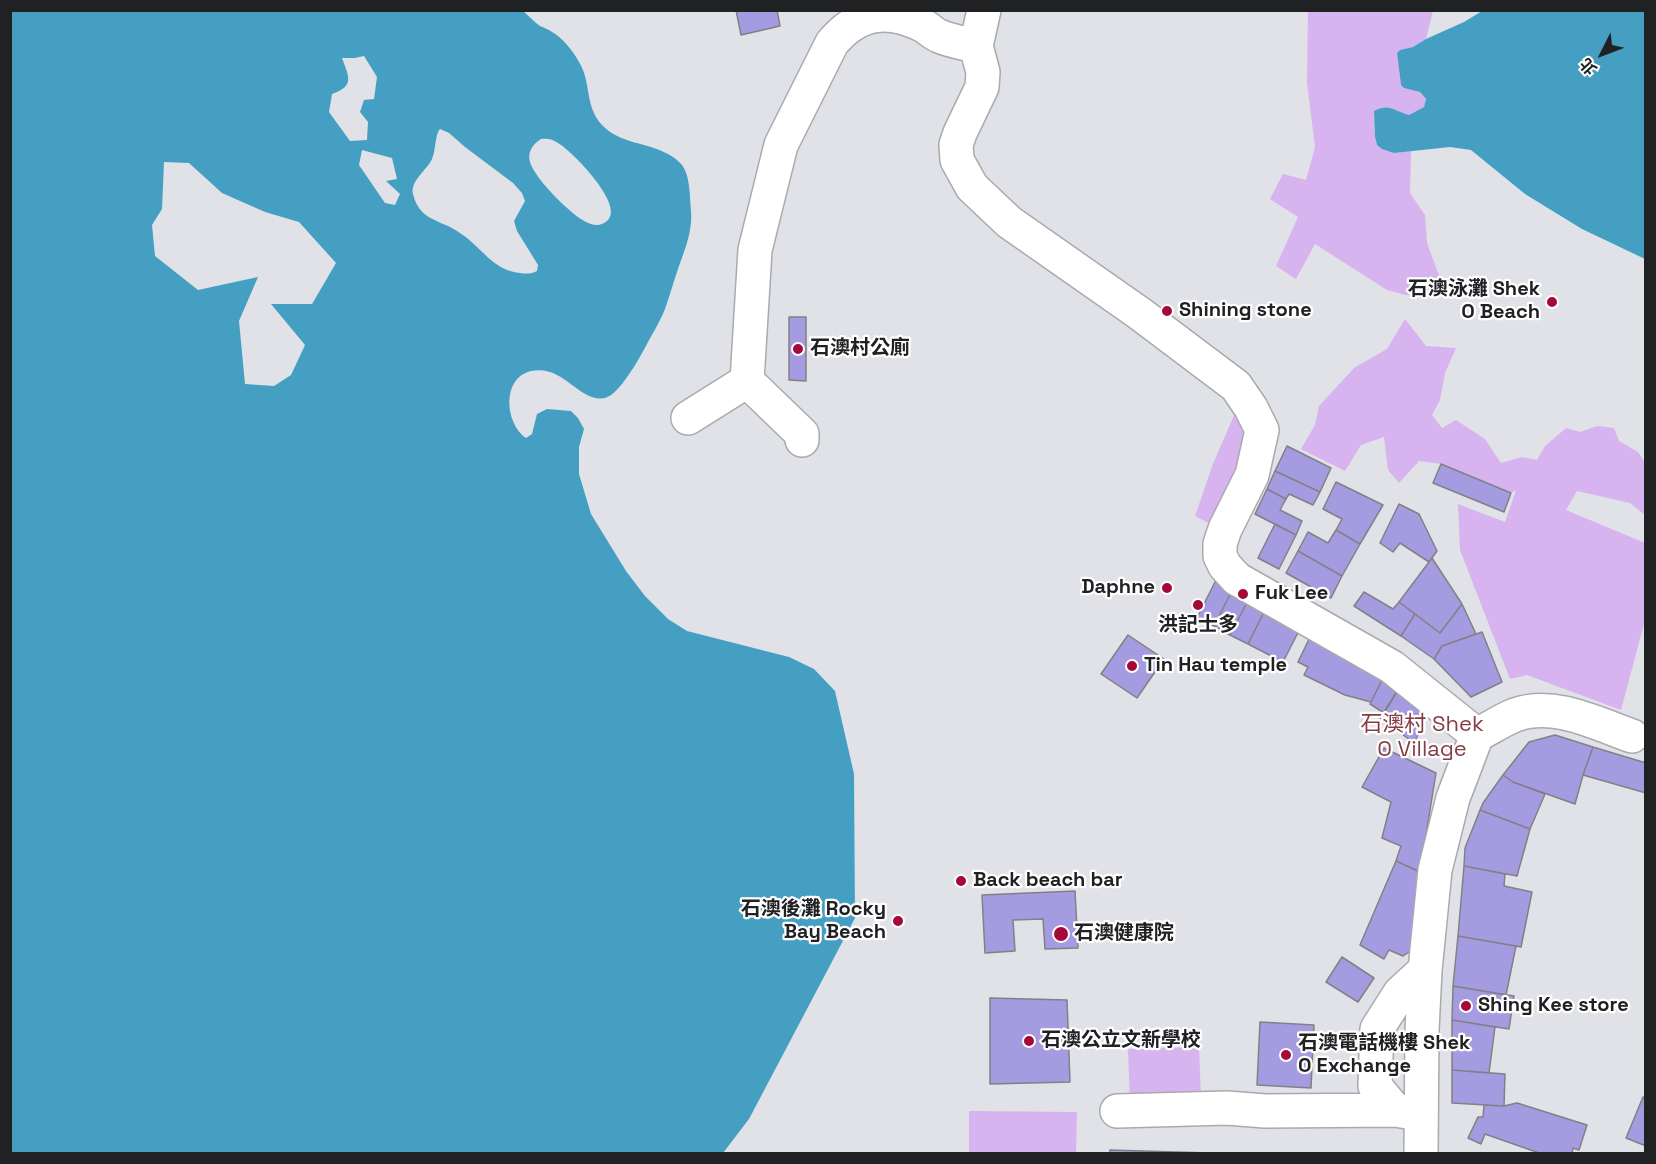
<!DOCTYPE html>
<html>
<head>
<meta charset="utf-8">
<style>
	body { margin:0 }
	#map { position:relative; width:1656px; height:1164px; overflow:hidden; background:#e0e2e7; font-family:"Space Grotesk","Noto Sans TC",sans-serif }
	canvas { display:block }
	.frame { position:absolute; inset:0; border:12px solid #202122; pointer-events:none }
	.north { position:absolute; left:1572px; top:24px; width:60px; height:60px; -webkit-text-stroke:4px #fff; paint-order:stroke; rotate:228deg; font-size:16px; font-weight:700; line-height:24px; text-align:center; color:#202122 }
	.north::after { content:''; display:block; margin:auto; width:21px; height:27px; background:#202122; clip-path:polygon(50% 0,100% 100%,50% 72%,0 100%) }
</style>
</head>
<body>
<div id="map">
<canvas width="1656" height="1164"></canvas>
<div class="frame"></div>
<div class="north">北</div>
</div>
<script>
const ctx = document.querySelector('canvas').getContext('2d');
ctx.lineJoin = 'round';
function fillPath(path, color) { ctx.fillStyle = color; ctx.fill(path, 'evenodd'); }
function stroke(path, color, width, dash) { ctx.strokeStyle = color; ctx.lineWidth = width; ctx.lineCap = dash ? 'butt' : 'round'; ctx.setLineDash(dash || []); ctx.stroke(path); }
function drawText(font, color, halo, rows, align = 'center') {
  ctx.font = font + ' "Space Grotesk","Noto Sans TC",sans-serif'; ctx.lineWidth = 4.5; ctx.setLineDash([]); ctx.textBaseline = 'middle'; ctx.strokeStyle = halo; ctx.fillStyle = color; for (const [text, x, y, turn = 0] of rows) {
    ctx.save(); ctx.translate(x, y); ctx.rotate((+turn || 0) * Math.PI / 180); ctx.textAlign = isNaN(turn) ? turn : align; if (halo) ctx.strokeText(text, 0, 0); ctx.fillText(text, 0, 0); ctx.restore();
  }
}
fillPath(new Path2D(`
	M1308 11H1433L1426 39 1413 47 1400 50 1397 53 1401 85 1404 88 1420 92 1426 100 1424 107 1409 115C1393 111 1390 103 1374 111L1375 137 1377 145 1394 153 1411 151 1410 193 1425 215 1427 243 1441 281 1432 298 1406 295 1387 290 1315 244 1296 279 1276 266 1298 217 1270 199 1283 174 1306 180 1315 147 1307 83Z
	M1405 319 1426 346 1456 348 1445 373 1440 400 1432 415 1442 428 1456 420 1485 439 1501 463 1522 457 1537 460 1545 446 1566 428 1580 432 1597 426 1614 428 1619 441 1638 452 1645 463V515L1630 503 1577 491 1566 510 1645 543V620L1621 710 1527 675 1510 679 1460 550 1458 504 1505 522 1516 490 1511 493 1441 464 1419 461 1399 483 1388 470 1384 437 1361 445 1345 471 1301 449 1315 425 1319 406 1354 368 1387 349Z
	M1235 413 1251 434 1216 527 1195 516 1213 464Z
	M1199 1047 1201 1099 1130 1102 1128 1049Z
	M969 1111 1077 1112 1076 1153H969Z`), '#d7b3ef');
fillPath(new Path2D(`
	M10 11H523C528 15 534 22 540 26 544 28 548 29 552 32 563 38 573 51 579 62 592 83 584 105 602 125 620 144 646 142 668 154 672 156 679 161 682 165 688 173 689 185 690 195 690 204 692 214 691 222 690 237 684 252 679 266 674 280 670 295 665 309 660 322 652 334 646 346 639 359 619 395 605 398 579 403 564 364 531 371 501 378 505 424 526 438L532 434 537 414 547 409 571 411 578 418 584 429 579 447V474L591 514 626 571 645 596 668 619 687 631 789 657 814 669 835 691 854 774 855 918 749 1119 723 1153H11ZM364 56 377 77 374 99 364 100 360 112 368 122 367 140 350 141 329 112 332 94C355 86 349 77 342 58H355ZM440 129 449 133 465 147 513 183 522 193 525 201 514 221 517 231 538 265 537 271C531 274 527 274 520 273 492 270 482 247 460 233 441 219 420 222 413 194 410 181 427 170 432 159 436 150 435 134 440 129ZM541 139C547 138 553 139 558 143 572 151 624 204 608 220 603 225 597 226 591 224 575 220 534 178 530 162 527 152 533 144 541 139ZM362 150 392 158 397 179 386 181 400 194 395 205 385 203 359 165ZM164 162 189 163 222 193 265 212 299 222 336 263 312 304H271L305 345 291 375 274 386 245 384 239 321 258 277 198 290 155 256 152 225 162 209Z
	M1482 11H1645V259L1582 229 1525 194 1471 150 1450 147 1394 153 1382 149 1377 145 1375 137 1374 111C1390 103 1393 111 1409 115L1424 107 1426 99 1420 92 1404 88 1401 85 1397 53 1400 50 1413 47 1426 39 1464 22Z`), '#459fc2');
const building = new Path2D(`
	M736 10H777L780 26 741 35Z
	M789 317H806V381L789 380Z
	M1287 446 1331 468 1320 492 1275 471Z
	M1441 464 1511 493 1504 512 1433 483Z
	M1275 471 1320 492 1313 505 1289 494 1286 499 1267 489Z
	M1336 482 1383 505 1360 544 1336 530 1342 519 1323 509Z
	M1267 489 1286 499 1280 510 1302 521 1296 535 1255 514Z
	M1399 504 1419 514 1437 551 1429 562 1400 543 1393 552 1380 543Z
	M1275 524 1296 535 1279 569 1258 558Z
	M1336 530 1360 544 1342 576 1298 551 1308 532 1328 543Z
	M1298 551 1342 576 1331 598 1286 573Z
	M1432 558 1462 604 1440 633 1399 602Z
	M1219 574 1236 583 1214 626 1197 618Z
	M1236 583 1253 591 1230 635 1214 626Z
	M1253 591 1270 600 1248 644 1230 635Z
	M1364 592 1393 609 1399 602 1415 614 1401 636 1354 606Z
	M1270 600 1305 619 1283 662 1248 644Z
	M1462 604 1476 634 1442 646 1434 659 1401 636 1415 614 1440 633Z
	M1482 632 1502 682 1471 697 1434 659 1442 646Z
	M1312 633 1385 674 1371 702 1345 695 1304 675 1308 667 1298 662Z
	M1128 635 1164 659 1137 698 1101 674Z
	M1385 674 1403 682 1384 713 1370 704Z
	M1403 682 1414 698 1422 713V727L1414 743 1380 718Z
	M1555 735 1593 747 1583 775 1575 804 1513 782 1503 775 1529 742Z
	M1593 747 1646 763V793L1583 775Z
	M1384 748 1436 773 1420 872 1396 861 1401 846 1382 838 1391 802 1362 787Z
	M1503 775 1513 782 1545 794 1530 829 1480 810 1483 803Z
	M1480 810 1530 829 1517 876 1464 866 1465 848Z
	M1396 861 1420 872 1412 950 1403 956 1389 950 1384 959 1360 945Z
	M1464 866 1505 874 1504 886 1532 892 1521 947 1458 936Z
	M1075 891 1078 948 1045 949 1043 919 1013 920 1015 951 985 953 982 895Z
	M1458 936 1516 946 1506 995 1453 986Z
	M1342 957 1374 978 1358 1002 1326 982Z
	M1453 986 1514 996 1509 1029 1452 1020Z
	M990 998 1067 1000 1070 1082 990 1084Z
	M1452 1020 1495 1027 1489 1073 1452 1070Z
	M1260 1022 1314 1025 1311 1088 1257 1085Z
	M1452 1070 1505 1074 1504 1106 1452 1103Z
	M1643 1097 1646 1098V1146L1626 1138Z
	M1517 1103 1587 1125 1579 1150 1573 1148 1572 1154H1542L1485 1134 1481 1144 1468 1138 1478 1117H1483L1484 1105 1504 1106Z
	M1110 1150 1243 1154H1110Z`);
fillPath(building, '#a59be0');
stroke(building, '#818085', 1.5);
const minor = new Path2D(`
	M984 10 976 46 983 72 982 87 960 133 956 145 957 160 972 187 1009 222 1139 313 1236 386 1251 408 1262 430 1252 475 1225 529 1220 544V556L1225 566 1237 579 1392 667 1477 735
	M688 418 747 381
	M802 440V434L747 381 755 250 781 145 832 43C859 11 888 8 924 26 929 29 934 34 939 36 950 41 964 43 976 46
	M1477 735C1489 729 1502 720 1515 715 1554 701 1595 723 1632 736
	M1395 1110 1375 1086 1377 1029 1400 993 1425 970
	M1117 1111 1227 1108 1265 1111 1395 1110 1420 1114
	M1421 1154 1422 1030 1425 970 1435 870 1453 798 1477 735`);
stroke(minor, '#a8aaae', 36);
stroke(minor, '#fff', 33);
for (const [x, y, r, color] of [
	[1552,302,6,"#a50937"],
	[1167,311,6,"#a50937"],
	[798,349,6,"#a50937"],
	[1167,588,6,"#a50937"],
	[1243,594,6,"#a50937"],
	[1198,605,6,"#a50937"],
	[1132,666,6,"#a50937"],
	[961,881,6,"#a50937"],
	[898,921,6,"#a50937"],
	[1061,934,8,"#a50937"],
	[1466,1006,6,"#a50937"],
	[1029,1041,6,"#a50937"],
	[1286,1055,6,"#a50937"]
]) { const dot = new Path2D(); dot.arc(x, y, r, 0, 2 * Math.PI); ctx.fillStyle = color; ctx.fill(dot); stroke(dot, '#fff', 2); }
drawText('bold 20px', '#202122', '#fff', [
	["石澳泳灘 Shek",1540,290,"right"],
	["O Beach",1540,313,"right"],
	["Shining stone",1179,311],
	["石澳村公廁",810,349],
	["Daphne",1155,588,"right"],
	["Fuk Lee",1255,594],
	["洪記士多",1198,626,"center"],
	["Tin Hau temple",1144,666],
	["Back beach bar",973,881],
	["石澳後灘 Rocky",886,910,"right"],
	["Bay Beach",886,933,"right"],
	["石澳健康院",1074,934],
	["Shing Kee store",1478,1006],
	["石澳公立文新學校",1041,1041],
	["石澳電話機樓 Shek",1298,1044],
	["O Exchange",1298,1067]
], 'left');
drawText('22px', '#863d45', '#fff', [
	["石澳村 Shek",1422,725],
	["O Village",1422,750]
]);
</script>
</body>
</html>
